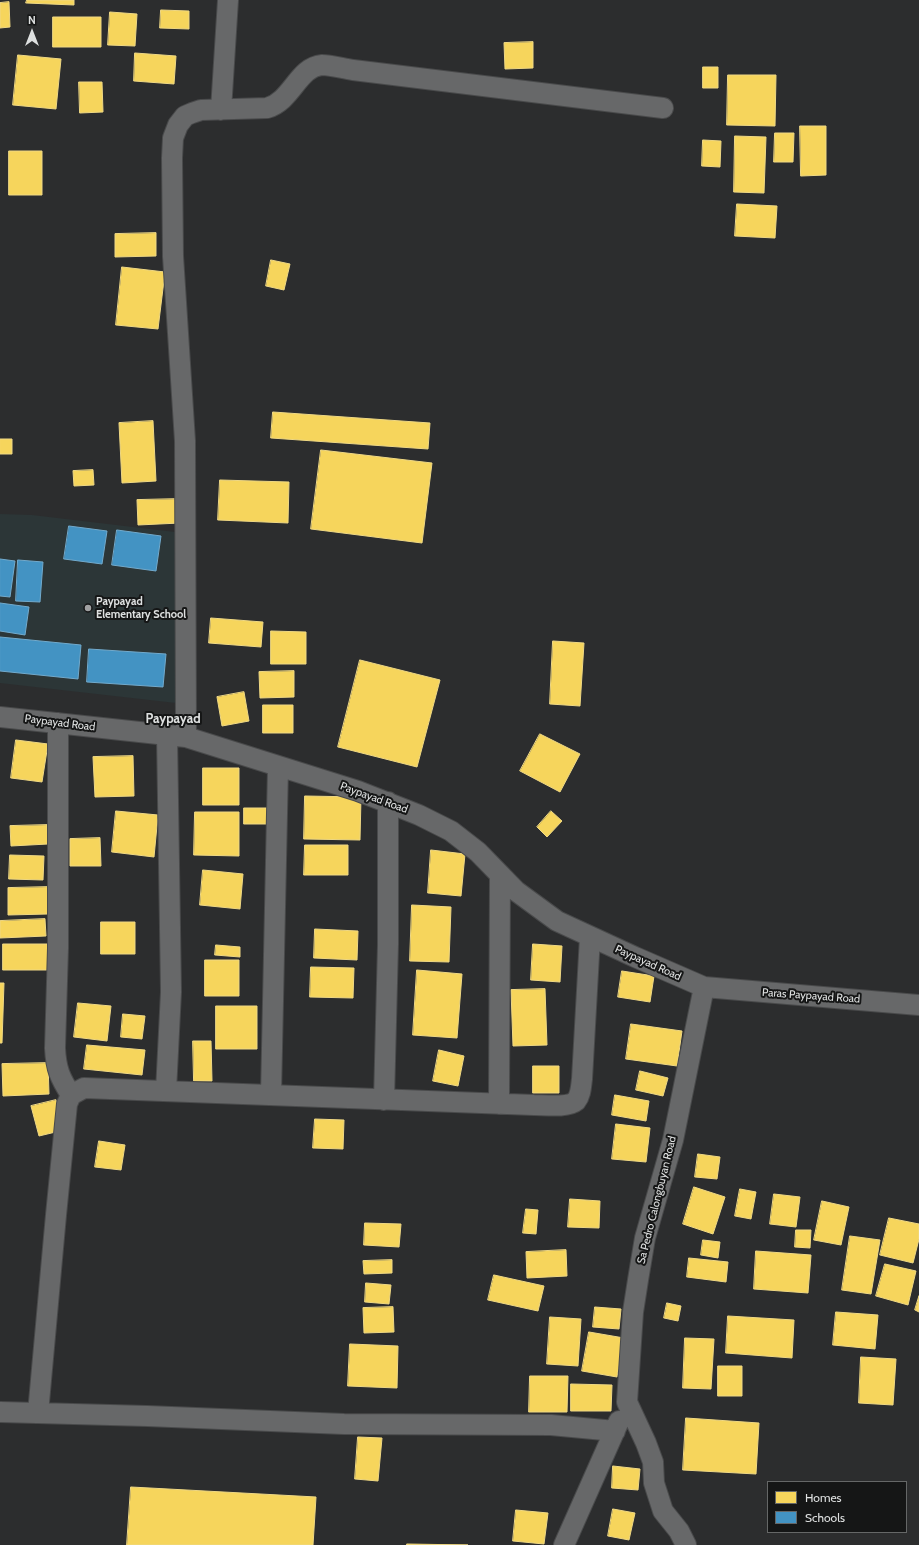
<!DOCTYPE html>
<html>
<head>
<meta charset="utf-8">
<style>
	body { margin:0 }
	#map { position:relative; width:919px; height:1545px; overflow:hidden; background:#2c2d2e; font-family:Cabin,sans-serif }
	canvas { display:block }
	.legend { position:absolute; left:767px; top:1481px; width:140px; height:52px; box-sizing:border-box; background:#151616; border:1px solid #656767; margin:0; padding:5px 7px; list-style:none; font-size:12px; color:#dee0e0 }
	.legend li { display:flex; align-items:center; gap:8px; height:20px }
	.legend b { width:20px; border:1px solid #656767 }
	.north { position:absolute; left:12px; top:12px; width:40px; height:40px; -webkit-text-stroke:3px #151616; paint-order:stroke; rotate:0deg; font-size:11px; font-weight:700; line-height:16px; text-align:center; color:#dee0e0 }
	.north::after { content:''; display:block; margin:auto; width:14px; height:18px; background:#dee0e0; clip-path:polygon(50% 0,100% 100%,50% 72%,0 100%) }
</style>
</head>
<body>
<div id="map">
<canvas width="919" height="1545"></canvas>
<ul class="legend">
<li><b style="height:11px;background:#f6d55c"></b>Homes</li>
<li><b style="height:11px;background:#4393c3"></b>Schools</li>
</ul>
<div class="north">N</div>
</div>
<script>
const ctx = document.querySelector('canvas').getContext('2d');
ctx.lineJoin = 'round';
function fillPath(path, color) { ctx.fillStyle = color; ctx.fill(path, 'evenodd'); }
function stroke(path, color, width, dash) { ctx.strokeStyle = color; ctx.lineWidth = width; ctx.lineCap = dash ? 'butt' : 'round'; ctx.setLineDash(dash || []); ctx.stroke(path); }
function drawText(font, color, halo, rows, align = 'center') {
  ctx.font = font + ' Cabin,sans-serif'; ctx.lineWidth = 4; ctx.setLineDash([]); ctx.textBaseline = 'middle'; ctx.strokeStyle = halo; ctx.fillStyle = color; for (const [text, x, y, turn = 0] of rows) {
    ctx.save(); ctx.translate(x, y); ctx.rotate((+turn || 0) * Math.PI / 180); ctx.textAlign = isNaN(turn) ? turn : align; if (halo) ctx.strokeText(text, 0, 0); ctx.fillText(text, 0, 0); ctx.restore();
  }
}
fillPath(new Path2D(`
	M0 514 32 515 175 532 176 703 0 683Z`), '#2c3637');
const homes = new Path2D(`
	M27 0H74V5L26 3Z
	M9 2 10 27 0 28V3Z
	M161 10 189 11V29L160 28Z
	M110 12 137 14 135 46 108 45Z
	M53 17H101V47H53Z
	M533 42V68L505 69 504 43Z
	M135 53 176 56 174 84 134 81Z
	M18 55 61 59 56 109 13 105Z
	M703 67H718V88H703Z
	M728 75H776L775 126 727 125Z
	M79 82H102L103 112 80 113Z
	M800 126H826V175L801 176Z
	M775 133H794L793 162H774Z
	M735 136 766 137 764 193 734 192Z
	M703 140 721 141 720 167 702 166Z
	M9 151H42V195H9Z
	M737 204 777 206 775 238 735 236Z
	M156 233V256L115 257V234Z
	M271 260 290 264 284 290 266 286Z
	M122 267 165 272 158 329 116 325Z
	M273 412 430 423 428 449 271 438Z
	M153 421 156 481 122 483 119 423Z
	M0 439H12V454H0Z
	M321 450 432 463 422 543 311 529Z
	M93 470 94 485 74 486 73 471Z
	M220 480 289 482 288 523 218 520Z
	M179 499 180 523 138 525 137 500Z
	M211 618 263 622 261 647 209 643Z
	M271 631 306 632V664H271Z
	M553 641 584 643 580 706 550 704Z
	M360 660 440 680 417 767 338 747Z
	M294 671V697L260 698 259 672Z
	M244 692 249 721 222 726 217 697Z
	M263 705H293V733H263Z
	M540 734 580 754 560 792 520 771Z
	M16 740 48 744 42 782 11 778Z
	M133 756 134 796 95 797 93 757Z
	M203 768H239V805H203Z
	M305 796 361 797 360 840 304 839Z
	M244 808H271V824H244Z
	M116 811 158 815 154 857 112 852Z
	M551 811 562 821 547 837 537 827Z
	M195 812H239V856L194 855Z
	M47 825 48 844 11 846 10 826Z
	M100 838 101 866H70V839Z
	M305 845H348V875H304Z
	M431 850 465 854 461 896 428 893Z
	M10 855 44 856 43 880 9 879Z
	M203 870 243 874 240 909 200 905Z
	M48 887V914L8 915V888Z
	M412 905 451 907 449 962 410 961Z
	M45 919 46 936 0 938V921Z
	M101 922H135V954H101Z
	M315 929 358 931 357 960 314 958Z
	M3 944H48V970H3Z
	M533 944 562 946 560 982 531 980Z
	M216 945 240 947V957L215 955Z
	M205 960H239V996H205Z
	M311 967 354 968 353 998 310 997Z
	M417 970 462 974 457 1038 413 1035Z
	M622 971 654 976 650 1002 618 997Z
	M0 983H4L2 1043H0Z
	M545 989 547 1045 513 1046 511 990Z
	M78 1003 111 1006 107 1041 74 1037Z
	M216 1006H257V1049H216Z
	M123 1014 145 1016 142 1039 121 1037Z
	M631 1024 682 1031 677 1066 626 1059Z
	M193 1041H211L212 1081H194Z
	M87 1045 145 1050 142 1075 84 1069Z
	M439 1050 464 1056 458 1086 433 1081Z
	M48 1063 49 1094 3 1096 2 1064Z
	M533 1066H559V1093H533Z
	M640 1071 668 1078 663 1096 636 1090Z
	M615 1095 649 1101 646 1121 612 1115Z
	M56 1100 64 1130 39 1136 31 1106Z
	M315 1119 344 1120 343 1149 313 1148Z
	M616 1124 650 1128 646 1162 612 1159Z
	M99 1141 125 1145 121 1170 95 1167Z
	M698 1154 720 1157 717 1179 695 1177Z
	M694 1187 725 1197 713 1234 683 1224Z
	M740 1189 756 1192 751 1219 735 1216Z
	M774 1194 800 1197 796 1227 770 1224Z
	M570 1199 600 1201 599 1228 568 1227Z
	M822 1201 849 1207 841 1245 814 1240Z
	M526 1209 538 1210 536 1234 523 1233Z
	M889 1218 919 1224V1239L913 1263 880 1255Z
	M365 1223 401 1224 399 1247 364 1245Z
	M796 1230H811L810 1248 795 1247Z
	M850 1236 880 1240 871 1294 842 1290Z
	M703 1240 720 1242 718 1258 701 1255Z
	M566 1250 567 1276 527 1278 526 1252Z
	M756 1251 811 1255 808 1293 754 1289Z
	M689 1258 728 1262 726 1282 687 1277Z
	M392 1260V1273L364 1274 363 1261Z
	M885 1264 916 1271 908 1305 876 1296Z
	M494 1275 544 1286 538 1311 488 1300Z
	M366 1283 391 1285 389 1304 365 1302Z
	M919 1296V1312L915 1310Z
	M667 1303 681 1306 678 1321 664 1318Z
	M393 1307 394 1332 364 1333 363 1308Z
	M595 1307 621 1309 619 1329 593 1327Z
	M836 1312 878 1315 875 1349 833 1345Z
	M728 1316 794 1320 792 1358 726 1353Z
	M550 1317 581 1319 578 1366 547 1364Z
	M589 1332 624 1338 617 1377 582 1371Z
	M685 1338 714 1339 711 1389 683 1388Z
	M350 1344 398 1346 397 1388 348 1386Z
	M861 1357 896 1359 893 1405 859 1403Z
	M718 1366H742V1396H718Z
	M530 1376H568L567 1412H529Z
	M571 1384 612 1385 611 1411H571Z
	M686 1418 759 1423 756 1474 683 1470Z
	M358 1437 382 1438 378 1481 355 1479Z
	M613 1466 640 1469 638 1490 612 1488Z
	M131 1487 316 1497 313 1545H127Z
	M613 1509 635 1513 629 1540 608 1536Z
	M516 1510 548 1513 544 1544 513 1541Z
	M407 1544 468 1545H407Z`);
fillPath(homes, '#f6d55c');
stroke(homes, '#efd884', 1);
const schools = new Path2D(`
	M69 526 107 531 102 564 64 559Z
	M117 530 161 536 156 571 112 565Z
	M0 559 15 561 10 597 0 596Z
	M18 560 43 562 40 602 16 601Z
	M0 603 29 607 25 635 0 631Z
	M0 637 81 645 78 679 0 671Z
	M89 649 166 654 163 687 87 682Z`);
fillPath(schools, '#4393c3');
stroke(schools, '#72aacc', 1);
const street = new Path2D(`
	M221 110 228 0
	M0 717 186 737 358 791 419 815 451 831 478 852 516 891 557 921 635 957 704 987 919 1005
	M58 723V948L55 1048C56 1069 60 1078 71 1095
	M186 737 185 441 173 256 172 158 173 138 178 125 185 116 192 113 201 110 267 108C292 101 298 67 322 65 332 65 344 69 353 70L663 108
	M166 1091 171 992 167 735
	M271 1095 278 767
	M384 1100 388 944V802
	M499 1104 500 875
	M0 1412 147 1416 344 1424 551 1425 615 1431
	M38 1413 56 1215 67 1104 71 1095 84 1088 534 1105C544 1105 568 1108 576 1101 581 1095 581 1086 582 1079L590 937
	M564 1545 619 1421
	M686 1545 679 1531 663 1511 654 1483 653 1462 646 1443 627 1402 633 1312 638 1280 645 1238 673 1140 704 987`);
stroke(street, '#494a4b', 22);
stroke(street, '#676869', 20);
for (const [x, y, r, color] of [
	[88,608,4,"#a0a1a2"]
]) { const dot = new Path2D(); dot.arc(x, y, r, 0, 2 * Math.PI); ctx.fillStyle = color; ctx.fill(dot); stroke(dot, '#151616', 1.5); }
drawText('bold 11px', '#dee0e0', '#151616', [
	["Paypayad",96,602],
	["Elementary School",96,615]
], 'left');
drawText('11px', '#dee0e0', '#151616', [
	["Paypayad Road",60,723,7],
	["Paypayad Road",374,798,20],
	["Paypayad Road",648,963,24],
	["Paras Paypayad Road",811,996,4],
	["Sa Pedro Calongbuyan Road",657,1200,-76]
]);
drawText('bold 13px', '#dee0e0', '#151616', [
	["Paypayad",173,719]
]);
</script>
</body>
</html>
